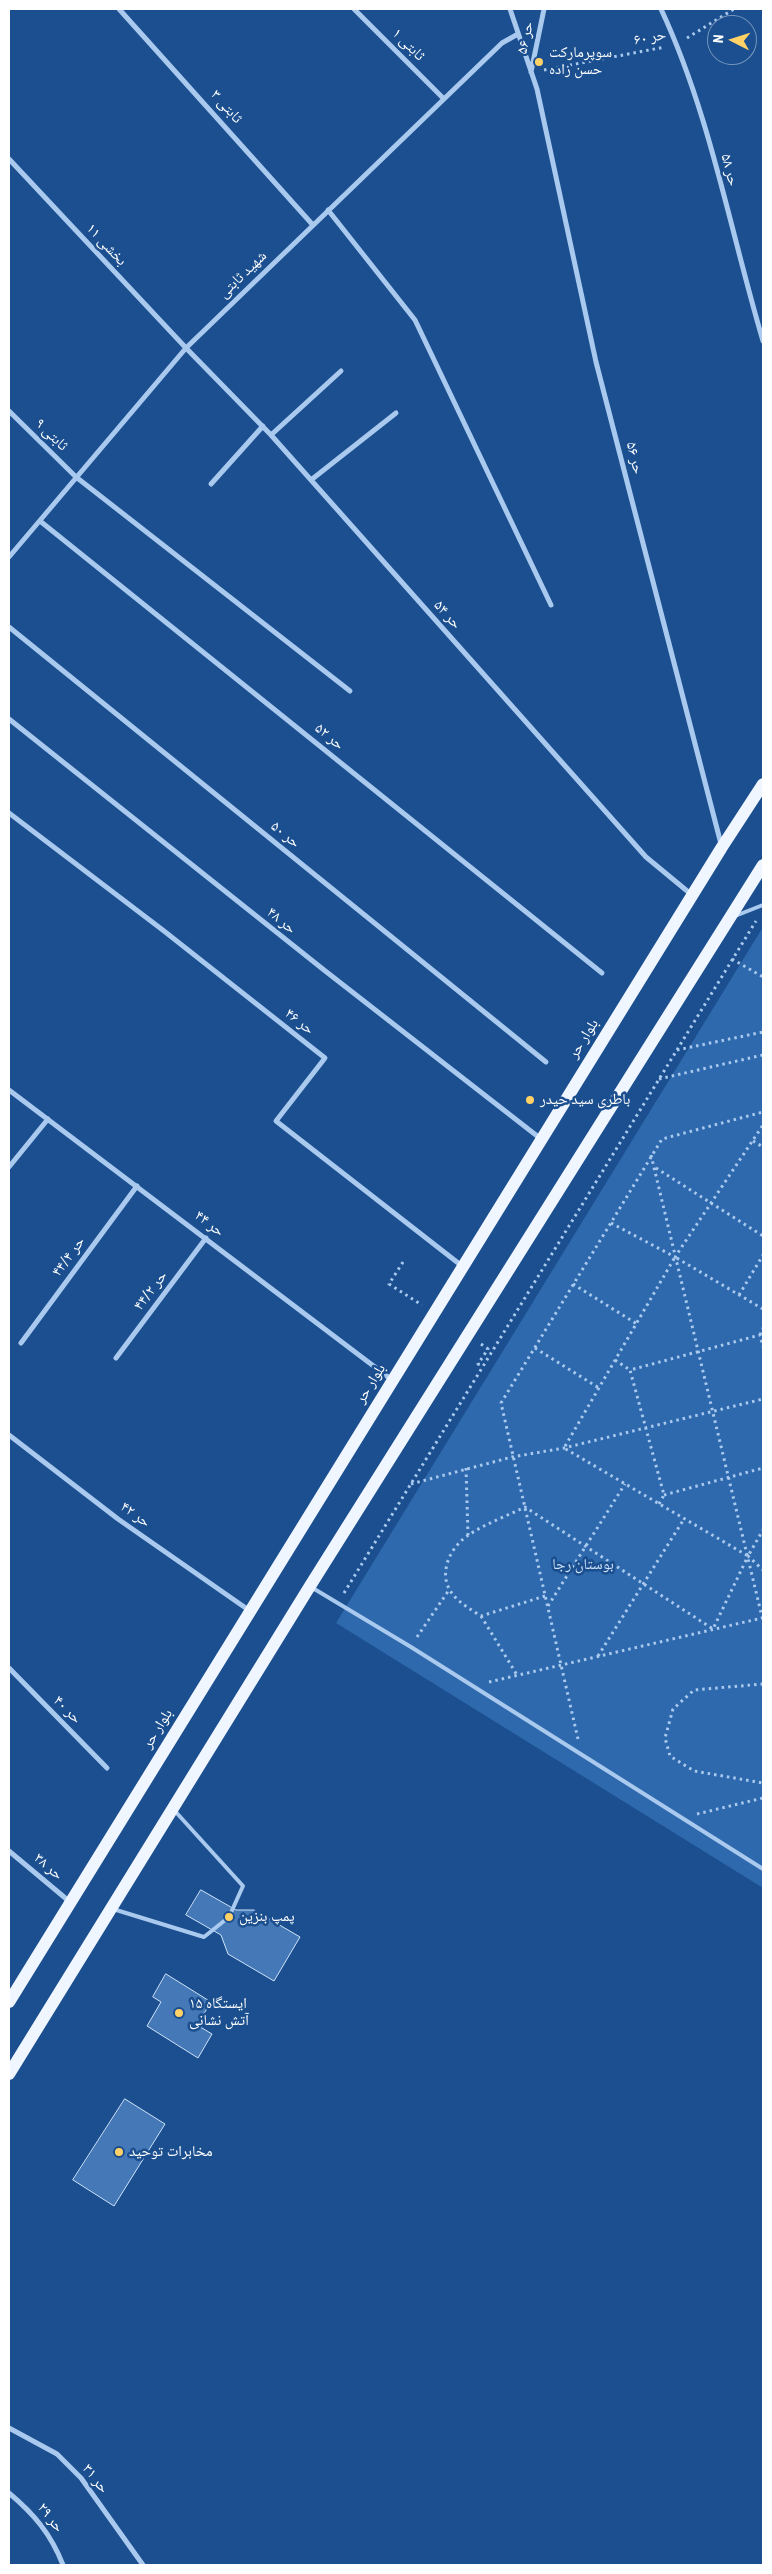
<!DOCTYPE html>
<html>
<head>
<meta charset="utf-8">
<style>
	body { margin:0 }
	#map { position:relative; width:772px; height:2574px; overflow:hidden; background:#1b4f8f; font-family:"Roboto Condensed",sans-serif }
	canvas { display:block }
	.frame { position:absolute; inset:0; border:10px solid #fff; pointer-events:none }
	.north { position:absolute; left:707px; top:15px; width:50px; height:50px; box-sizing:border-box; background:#1b4f8f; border:1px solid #7695bc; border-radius:50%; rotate:275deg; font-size:14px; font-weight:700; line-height:20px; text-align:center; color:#fff }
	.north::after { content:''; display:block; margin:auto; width:18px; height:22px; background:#ffd166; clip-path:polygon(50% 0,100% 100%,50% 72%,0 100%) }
</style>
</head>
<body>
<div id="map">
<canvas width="772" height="2574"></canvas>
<div class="frame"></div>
<div class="north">N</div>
</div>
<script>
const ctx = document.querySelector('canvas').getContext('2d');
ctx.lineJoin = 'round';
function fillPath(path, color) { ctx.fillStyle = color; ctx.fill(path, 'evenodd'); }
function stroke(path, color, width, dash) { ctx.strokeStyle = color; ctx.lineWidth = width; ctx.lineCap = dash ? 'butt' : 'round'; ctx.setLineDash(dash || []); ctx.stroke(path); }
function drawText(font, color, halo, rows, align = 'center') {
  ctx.font = font + ' "Roboto Condensed","Noto Naskh Arabic",sans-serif'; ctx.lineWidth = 5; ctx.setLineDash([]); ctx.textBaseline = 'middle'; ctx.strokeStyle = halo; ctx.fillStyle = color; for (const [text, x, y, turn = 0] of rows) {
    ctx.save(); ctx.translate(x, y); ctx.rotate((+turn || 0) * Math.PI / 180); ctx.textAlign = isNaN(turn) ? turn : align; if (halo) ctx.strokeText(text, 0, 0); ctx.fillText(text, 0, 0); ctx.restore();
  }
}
fillPath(new Path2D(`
	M763 927V1888L336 1623Z`), '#2e69ad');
const building = new Path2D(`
	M201 1890 236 1910H254L300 1937 274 1981 228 1954 221 1935 186 1915Z
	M166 1974 211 2002 197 2025 212 2034 198 2058 147 2026 161 2002 153 1997Z
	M125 2099 165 2124 114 2206 73 2180Z`);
fillPath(building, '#4478b7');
stroke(building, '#cfe3fa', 1);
stroke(new Path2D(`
	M687 38 734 9
	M544 70 665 47
	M732 959 763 977
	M677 1050 763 1032
	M659 1079 763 1055
	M753 1141 763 1147
	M651 1155 763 1621
	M656 1168 763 1236
	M611 1223 675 1257 763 1125
	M403 1262 389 1284 422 1305
	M573 1284 637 1324
	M739 1295 763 1255
	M763 1309 675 1257 564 1448 748 1556 763 1530
	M760 1335 763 1328
	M481 1344 488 1349 478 1364 482 1365
	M535 1348 599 1388
	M615 1360 630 1370
	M466 1468 468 1535
	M411 1484 512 1457 564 1448 763 1399
	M664 1495 763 1468
	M659 1504 664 1495 630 1370 760 1335 763 1347
	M344 1593 756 921
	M545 1596 481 1616C460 1603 440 1591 447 1564 450 1552 460 1540 470 1534 487 1523 507 1516 525 1507L713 1629 748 1556 763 1570
	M548 1606 625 1484
	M481 1616 517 1675
	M417 1637 449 1590
	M598 1656 684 1519
	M489 1682 762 1618
	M763 1684 694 1690 673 1709 665 1738 670 1756 694 1771 763 1783
	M578 1739 501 1403 662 1139 763 1112
	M697 1814 763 1798`), '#a9c9ee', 3, [2.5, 4]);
stroke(new Path2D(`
	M735 916 763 905
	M311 1587 411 1647 763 1869
	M113 1909 204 1937 229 1917 243 1886 174 1810`), '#a9c9ee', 4);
stroke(new Path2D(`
	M119 9 312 224
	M354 9 444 99
	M510 9 537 89 596 362 721 844
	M661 9C710 114 730 230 763 341
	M531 72 544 9
	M9 159 186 348 271 435 646 857 692 895
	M328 210 415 320 551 605
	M9 411 76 477 350 691
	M271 435 341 371
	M311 480 396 413
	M211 484 263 426
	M40 521 602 973
	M9 557 186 348 502 43 518 34
	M9 627 546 1062
	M9 719 324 970 541 1139
	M9 813 164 931 325 1058 276 1121 462 1266
	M9 1090 392 1380
	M9 1167 48 1119
	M21 1343 137 1186
	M116 1358 206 1238
	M9 1435 118 1519 250 1611
	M9 1668 107 1768
	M9 1851 70 1902
	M9 2428 57 2454 81 2478 143 2565
	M9 2493C34 2514 51 2534 63 2565`), '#a9c9ee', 5);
stroke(new Path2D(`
	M9 2002 722 847 763 784
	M9 2074 310 1586 763 865`), '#f0f6ff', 12);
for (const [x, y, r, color] of [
	[539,62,5,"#ffd166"],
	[530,1100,5,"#ffd166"],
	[229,1917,5,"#ffd166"],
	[179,2013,5,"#ffd166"],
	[119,2152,5,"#ffd166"]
]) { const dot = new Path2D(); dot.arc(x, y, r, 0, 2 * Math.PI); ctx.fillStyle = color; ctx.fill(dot); stroke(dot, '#1b4f8f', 2); }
drawText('15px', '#fff', '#1b4f8f', [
	["حر ۵۶",526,38,-78],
	["حر ۶۰",650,38,-11],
	["ثابتی ۱",408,45,45],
	["ثابتی ۳",226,107,48],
	["حر ۵۸",729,170,75],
	["بخشی ۱۱",106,245,47],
	["شهید ثابتی",243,275,-44],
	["ثابتی ۹",51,435,44],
	["حر ۵۶",634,458,76],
	["حر ۵۴",447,615,48],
	["حر ۵۲",329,737,39],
	["حر ۵۰",285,835,39],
	["حر ۴۸",281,921,39],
	["حر ۴۶",299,1022,38],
	["بلوار حر",584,1039,-58],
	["حر ۴۴",209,1224,37],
	["حر ۴۴/۴",69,1257,-54],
	["حر ۴۴/۲",151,1291,-53],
	["بلوار حر",371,1384,-58],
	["حر ۴۲",135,1515,35],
	["حر ۴۰",67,1710,45],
	["بلوار حر",158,1729,-58],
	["حر ۳۸",48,1867,40],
	["حر ۳۱",95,2479,52],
	["حر ۲۹",50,2518,52]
]);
drawText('15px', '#fff', '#1b4f8f', [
	["سوپرمارکت",549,53],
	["حسن زاده",549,70],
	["باطری سید حیدر",540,1100],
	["پمپ بنزین",239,1917],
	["ایستگاه ۱۵",189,2004],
	["آتش نشانی",189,2021],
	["مخابرات توحید",129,2152]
], 'left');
drawText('15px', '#cfe3fa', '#1b4f8f', [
	["بوستان رجا",583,1565]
]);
</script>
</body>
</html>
